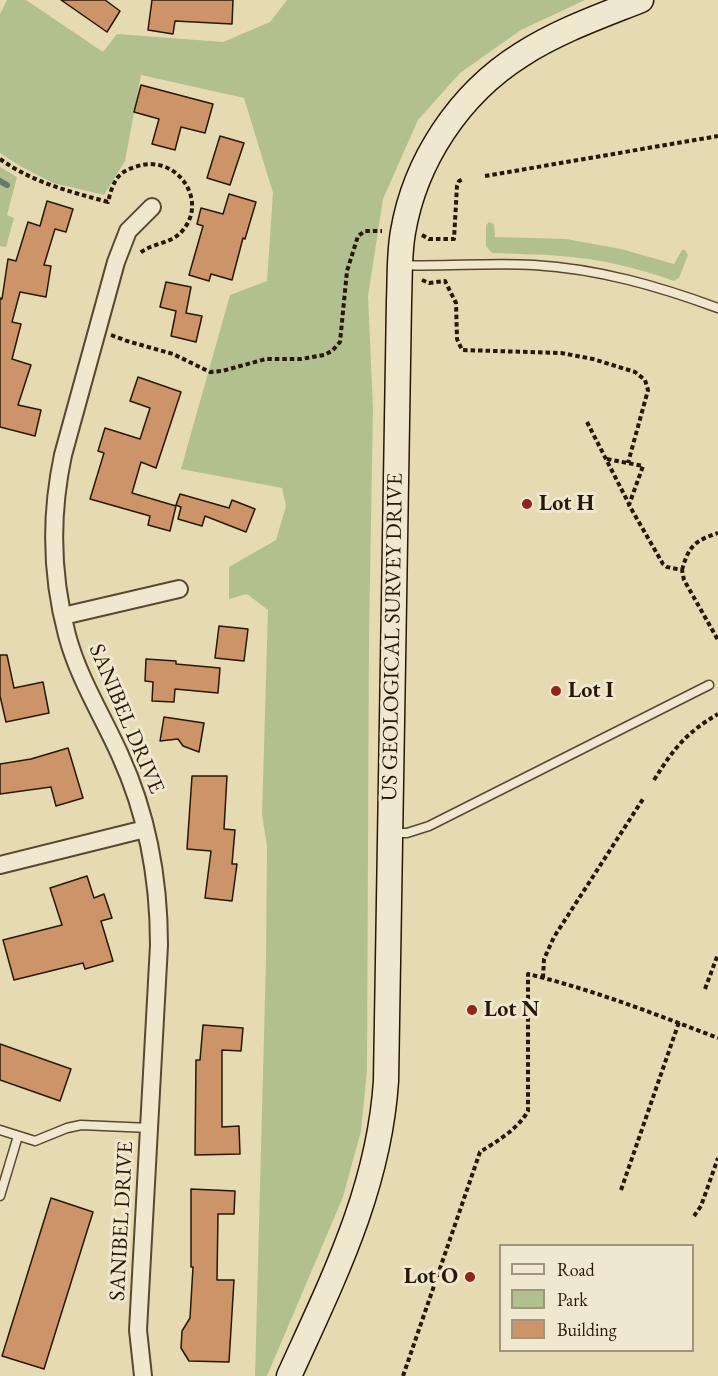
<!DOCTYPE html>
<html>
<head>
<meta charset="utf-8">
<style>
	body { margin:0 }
	#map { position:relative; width:718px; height:1376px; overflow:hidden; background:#e6dab3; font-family:"EB Garamond",serif }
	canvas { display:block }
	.legend { position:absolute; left:499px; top:1244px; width:195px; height:108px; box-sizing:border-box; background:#efe7ce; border:2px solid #9f947d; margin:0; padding:8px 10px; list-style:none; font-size:18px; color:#271804 }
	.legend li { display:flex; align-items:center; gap:12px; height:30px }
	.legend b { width:30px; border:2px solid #9f947d }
</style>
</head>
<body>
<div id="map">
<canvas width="718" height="1376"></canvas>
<ul class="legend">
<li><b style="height:8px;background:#efe7ce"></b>Road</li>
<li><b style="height:16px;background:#b2c08f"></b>Park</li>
<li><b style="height:16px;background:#cd9369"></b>Building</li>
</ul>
</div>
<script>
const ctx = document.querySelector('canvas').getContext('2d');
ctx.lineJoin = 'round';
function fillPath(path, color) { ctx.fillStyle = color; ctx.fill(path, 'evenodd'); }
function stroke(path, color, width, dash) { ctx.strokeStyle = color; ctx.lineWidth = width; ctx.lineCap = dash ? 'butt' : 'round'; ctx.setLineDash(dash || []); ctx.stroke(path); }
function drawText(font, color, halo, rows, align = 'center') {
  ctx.font = font + ' "EB Garamond",serif'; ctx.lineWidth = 6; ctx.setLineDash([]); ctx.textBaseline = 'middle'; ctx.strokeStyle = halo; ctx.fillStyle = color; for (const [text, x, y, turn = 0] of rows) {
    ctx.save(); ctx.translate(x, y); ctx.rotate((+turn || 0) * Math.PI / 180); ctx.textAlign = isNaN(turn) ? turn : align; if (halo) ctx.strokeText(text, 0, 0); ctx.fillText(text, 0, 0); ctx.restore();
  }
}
fillPath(new Path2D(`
	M7 0H26L103 52 117 34 223 42 270 22 287 0H585L521 30 460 73 418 120 383 199 368 296 373 408 369 636 367 1071 361 1131 343 1197 267 1376H255L266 959 267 846 262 815 268 610 247 594 229 599V567L276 540 286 506 282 488 181 469 230 295 267 281 273 193 244 98 141 75 125 161 104 195 53 183 20 166 0 153V14Z
	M0 167 17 177 7 215 14 218 6 247 0 246Z
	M489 222 494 224 495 237 566 239 621 249 674 264 682 250H685L688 255 679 278 674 281C638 268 600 259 561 256 538 254 515 254 492 253L486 246V225Z`), '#b2c08f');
stroke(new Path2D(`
	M0 181 7 185`), '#6a796b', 6);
const building = new Path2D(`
	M61 0H105L120 11 107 32Z
	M152 0H233L232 24 175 21 173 34 148 30Z
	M141 85 213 104 205 133 181 127 175 150 152 144 159 119 134 112Z
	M220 136 244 143 230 185 207 178Z
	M229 194 256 202 245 239 243 238 232 280 211 274 209 281 189 275 203 226 197 224 201 208 223 214Z
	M47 201 73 209 66 232 55 229 44 265 51 266 46 297 20 292 12 322 21 324 12 359 31 365 18 405 41 410 35 436 0 427V298L2 299 8 259 16 261 28 222 40 226Z
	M166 282 191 287 186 313 202 316 196 342 171 336 176 311 160 307Z
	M138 377 181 392 156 468 141 462 132 493 176 506 170 531 148 525 150 516 90 499 104 453 98 451 105 428 140 439 150 408 130 401Z
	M180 494 229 508 232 500 255 509 246 532 205 516 202 526 178 519 181 507 176 505Z
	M219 626 248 629 244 661 215 658Z
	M0 655H7L14 688 43 682 49 713 6 722 0 696Z
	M146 659 176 661V664L220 668 218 693 175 689 174 702 152 701 153 682 145 681Z
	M164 717 204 723 199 752 183 746 178 739 160 741Z
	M68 748 83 798 56 806 51 787 0 794V764L31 759Z
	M192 776H227L224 829 235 830 232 864H237L232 901 205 898 211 851 187 849Z
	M87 876 94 898 104 894 112 918 101 921 113 961 85 969 83 963 14 980 3 940 62 925 50 888Z
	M203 1025 243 1028 241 1051 222 1050V1127L239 1126 240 1154 195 1155 196 1060H200Z
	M0 1044 71 1069 60 1101 0 1080Z
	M191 1189 235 1191 234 1214H218L217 1280H234L229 1362 189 1361 181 1348 182 1331 190 1318 193 1267H191Z
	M51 1198 93 1212 44 1369 2 1356Z`);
fillPath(building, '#cd9369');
stroke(building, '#271804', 1.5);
const lane = new Path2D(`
	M401 265C445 267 490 262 534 265 599 269 658 286 718 308
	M391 833H407L429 826 709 685
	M0 1130 35 1141 67 1128 81 1125 150 1128
	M0 1196 18 1136`);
const street = new Path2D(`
	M63 616 179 589
	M0 865 145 829
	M143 1376 138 1330 159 945C159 880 147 814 120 755 102 715 78 677 67 635 51 575 50 516 63 455L116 262 128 231 152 207`);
const secondary = new Path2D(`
	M289 1376C333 1279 379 1189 386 1081L399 301C400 278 399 254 403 232 415 161 459 94 521 55 558 31 601 16 641 0`);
stroke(lane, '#574830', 11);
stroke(street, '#574830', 20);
stroke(secondary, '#271804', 27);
stroke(new Path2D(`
	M0 159C34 183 68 191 108 202 110 194 112 186 116 180 120 173 128 169 135 167 175 152 209 199 183 230 171 245 152 242 139 254
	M485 176 718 136
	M422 235 429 239H454L457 186 459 181 463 179
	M422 280 429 283 445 281 456 303 457 339 462 350 561 353 593 359 635 372 645 380 648 390 628 463
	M111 335 127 341 173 354 210 372 222 371 266 359H301L324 355 332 351 340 342 347 271 358 236 365 231H382
	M587 422 629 504
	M607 459 643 466 629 505 663 564 667 567 682 570 684 580 718 640
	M682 570C689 545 695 541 718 533
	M654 780C674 748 686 733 718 714
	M543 978 544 959 554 937 643 799
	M705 989 718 954
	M621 1190 679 1022
	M694 1216 701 1206 718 1158
	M403 1376 480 1152C496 1142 518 1129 528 1111V974C594 990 655 1014 718 1038`), '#271804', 4, [4.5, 3]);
stroke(lane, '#efe7ce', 8);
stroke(street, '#efe7ce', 16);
stroke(secondary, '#efe7ce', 24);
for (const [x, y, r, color] of [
	[527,504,6,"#8f2418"],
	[556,691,6,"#8f2418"],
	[472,1010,6,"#8f2418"],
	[470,1277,6,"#8f2418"]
]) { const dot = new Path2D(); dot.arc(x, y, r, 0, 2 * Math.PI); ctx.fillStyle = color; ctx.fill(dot); stroke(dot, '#efe7ce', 2); }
drawText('bold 22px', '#271804', '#efe7ce', [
	["Lot H",539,504],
	["Lot I",568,691],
	["Lot N",484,1010],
	["Lot O",458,1277,"right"]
], 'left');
drawText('22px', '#271804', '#efe7ce', [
	["US GEOLOGICAL SURVEY DRIVE",393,637,-89],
	["SANIBEL DRIVE",126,719,67],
	["SANIBEL DRIVE",122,1221,-87]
]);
</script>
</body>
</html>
